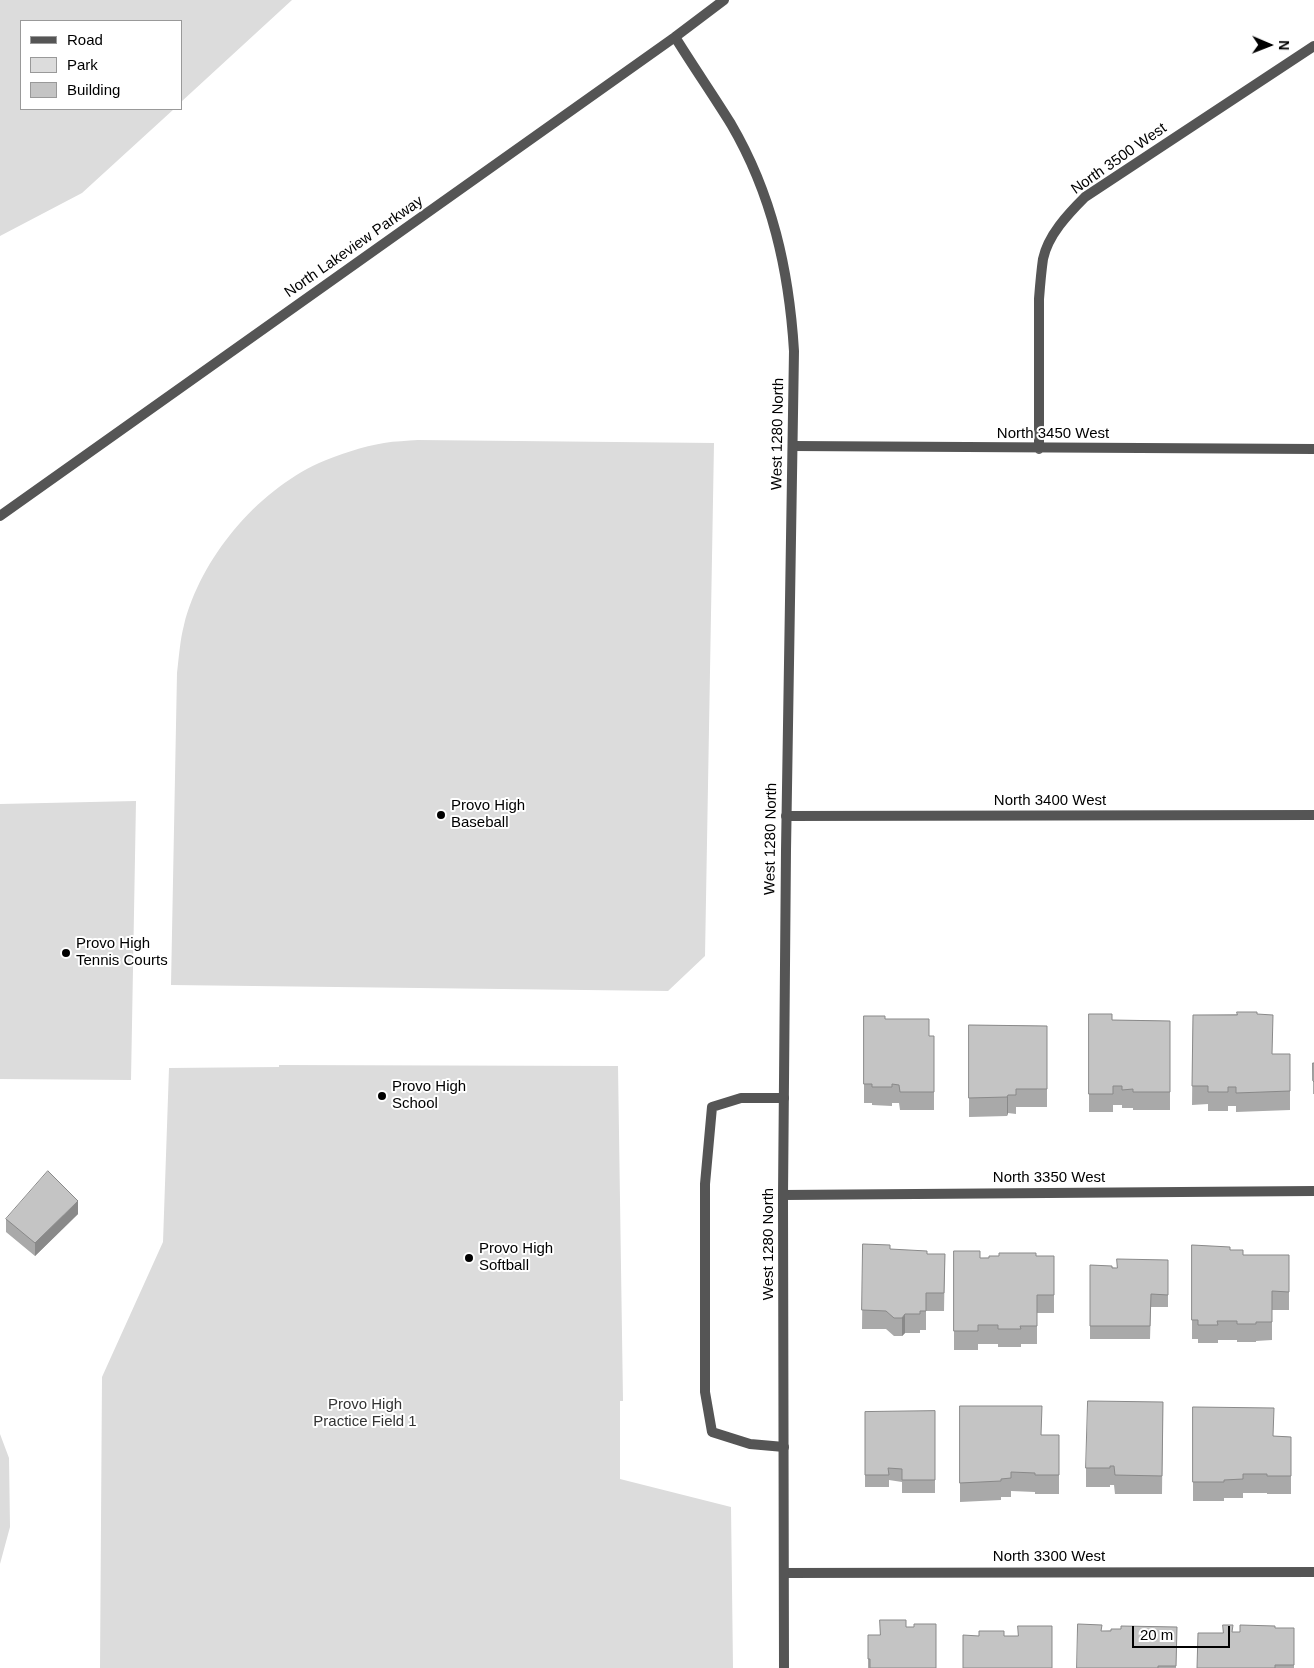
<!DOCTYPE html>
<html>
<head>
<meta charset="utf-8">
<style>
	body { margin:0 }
	#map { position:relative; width:1314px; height:1668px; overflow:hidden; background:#fff; font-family:Arial,sans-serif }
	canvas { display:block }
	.legend { position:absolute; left:20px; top:20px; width:162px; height:90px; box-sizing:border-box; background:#fff; border:1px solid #999; margin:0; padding:6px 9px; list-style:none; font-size:15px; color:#000 }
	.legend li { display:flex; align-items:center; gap:10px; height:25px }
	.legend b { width:25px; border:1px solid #999 }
	.north { position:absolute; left:1244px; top:20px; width:50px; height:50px; -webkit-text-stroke:4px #fff; paint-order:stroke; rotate:91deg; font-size:14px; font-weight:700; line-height:20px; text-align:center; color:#000 }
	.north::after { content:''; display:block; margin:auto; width:18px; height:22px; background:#000; clip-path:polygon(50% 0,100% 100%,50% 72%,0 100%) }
	.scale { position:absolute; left:1132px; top:1626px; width:98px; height:22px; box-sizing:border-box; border:2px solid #000; border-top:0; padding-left:6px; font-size:15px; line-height:18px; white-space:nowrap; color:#000; -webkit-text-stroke:4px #fff; paint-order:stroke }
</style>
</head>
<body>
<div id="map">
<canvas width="1314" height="1668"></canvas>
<ul class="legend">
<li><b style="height:6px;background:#555"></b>Road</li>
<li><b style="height:14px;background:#dcdcdc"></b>Park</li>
<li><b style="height:14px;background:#c4c4c4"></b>Building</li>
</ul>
<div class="north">N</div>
<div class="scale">20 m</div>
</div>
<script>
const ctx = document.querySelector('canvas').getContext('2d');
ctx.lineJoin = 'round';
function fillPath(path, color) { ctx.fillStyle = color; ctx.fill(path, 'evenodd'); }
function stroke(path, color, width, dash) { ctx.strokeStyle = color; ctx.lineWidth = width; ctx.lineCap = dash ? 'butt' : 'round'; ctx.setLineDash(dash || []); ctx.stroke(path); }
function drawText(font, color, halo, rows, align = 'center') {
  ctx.font = font + ' Arial,sans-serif'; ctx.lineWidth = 4; ctx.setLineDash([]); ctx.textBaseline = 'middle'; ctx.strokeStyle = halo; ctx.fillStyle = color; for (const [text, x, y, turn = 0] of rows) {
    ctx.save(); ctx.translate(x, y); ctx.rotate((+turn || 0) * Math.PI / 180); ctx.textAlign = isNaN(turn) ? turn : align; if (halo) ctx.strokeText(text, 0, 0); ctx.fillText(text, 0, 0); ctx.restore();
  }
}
fillPath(new Path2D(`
	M0 0H292L181 102V21H21V109H174L82 193 0 236Z
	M418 440 714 443 705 956 668 991 171 985 177 673C179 657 180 640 184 625 201 558 256 492 319 463 337 455 364 446 384 443 395 441 407 441 418 440Z
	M136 801 131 1080 0 1079V804Z
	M279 1065 618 1066 623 1401H620V1479L731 1507 733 1668H100L102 1377 163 1242 169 1068 279 1067Z
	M0 1434 9 1458 10 1527 0 1564Z`), '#dcdcdc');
stroke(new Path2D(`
	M784 1447 750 1444 712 1432 705 1392V1184L712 1107 741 1098H784`), '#555', 10);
stroke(new Path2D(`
	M793 446 1314 449
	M1039 449V299C1040 286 1041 273 1043 259 1048 235 1068 214 1085 197L1314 46
	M786 816 1314 815
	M783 1195 1314 1191
	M784 1573 1314 1572`), '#555', 10);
stroke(new Path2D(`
	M675 37C693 66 713 95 731 124 772 194 789 270 794 351L786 850 783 1195 784 1668
	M0 516 675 37 724 0`), '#555', 10);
fillPath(new Path2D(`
	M1089 1014 1112 1020 1170 1021V1110H1133V1108H1122V1105H1113V1112H1089Z
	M1257 1014 1272 1054H1290V1110L1236 1112V1106H1228V1111H1208V1104L1192 1105 1193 1015Z
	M864 1016 885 1019 929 1036H934V1110H900L899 1103H892V1106L872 1105V1103H864Z
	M969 1025 1047 1026V1107H1016V1114L1008 1113 1007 1116 969 1117Z
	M1313 1063H1314V1094H1313Z
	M78 1214 35 1256 6 1232V1219Z
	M863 1244 890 1249 927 1254H945L944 1311H926V1330H920V1333H905L902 1336H894L886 1329H862Z
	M1192 1245 1230 1250 1243 1255H1289V1310H1272V1340L1256 1341V1342H1237V1340H1218V1343H1198V1339H1192Z
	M954 1251 980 1258 1036 1256H1054V1313H1037V1344H1021V1347H998V1344H978V1350H954Z
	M1168 1260V1307H1151L1150 1339H1090V1265L1117 1268Z
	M1163 1402 1162 1494H1115L1114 1485H1110V1487H1086V1468Z
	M960 1406 1042 1435H1059V1494H1035V1492L1011 1491V1497H1001V1500L960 1502Z
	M1193 1407 1274 1436 1291 1437V1494H1267V1493H1243V1498H1224V1501H1193Z
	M935 1411V1493H902V1482L889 1480V1487H865V1412Z
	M906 1627 936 1668H868V1635H880Z
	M1177 1627 1176 1668H1077L1102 1631Z
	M1275 1628H1294V1668H1197L1223 1633 1240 1632Z`), '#a9a9a9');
fillPath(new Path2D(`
	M1008 1095V1113L1007 1116V1097Z
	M78 1201V1214L35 1256V1243Z
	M905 1314V1333L902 1336V1318Z`), '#898989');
const building = new Path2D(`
	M1237 1012H1257V1014L1273 1015 1272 1054H1290V1091L1236 1093V1087H1228V1092H1208V1086H1192L1193 1015H1237Z
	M1089 1014H1112V1020L1170 1021V1092H1133V1089L1122 1090V1086H1113V1094H1089Z
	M864 1016H885V1019H929V1036H934V1092H900L899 1085 892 1084V1087H872V1084H864Z
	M969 1025 1047 1026V1089H1016V1095H1008L1007 1097 969 1098Z
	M1313 1063H1314V1082L1313 1081Z
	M48 1171 78 1201 35 1243 6 1219Z
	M863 1244 890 1245V1249L927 1251V1254H945L944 1293H926V1311H920V1314H905L902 1318H894L886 1311 862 1310Z
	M1192 1245 1230 1247V1250H1243V1255H1289V1292L1272 1291V1322H1256V1324H1237V1321H1217L1218 1325H1198V1320H1192Z
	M954 1251H980V1258H989V1256H999V1253H1036V1256H1054V1295H1037V1326H1020L1021 1329H998V1325H978V1331H954Z
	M1117 1259 1168 1260V1295L1151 1294 1150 1326H1090V1265L1112 1266V1268H1117Z
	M1088 1401 1163 1402 1162 1476 1115 1475 1114 1466H1110V1468H1086Z
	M960 1406H1042L1041 1435H1059V1475H1035V1473L1011 1472V1478L1001 1479V1481L960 1483Z
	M1193 1407 1274 1408 1273 1436 1291 1437V1476H1267V1474H1243V1479L1224 1480V1482H1193Z
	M935 1411V1480H902V1469L888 1468 889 1475H865V1412Z
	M880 1620H906V1627H914V1624H936V1668H870V1659H868V1635H880Z
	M1078 1624 1102 1625 1101 1631H1111V1629H1121V1626L1177 1627 1176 1666H1158V1668H1077Z
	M1223 1625H1233L1232 1632H1240V1625L1275 1626V1628H1294V1665H1275V1668H1197L1198 1633H1223Z
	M1018 1626H1052V1668H963V1635L979 1636V1631H1004V1636H1018Z`);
fillPath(building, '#c4c4c4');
stroke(building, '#898989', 1);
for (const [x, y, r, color] of [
	[441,815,5,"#000"],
	[66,953,5,"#000"],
	[382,1096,5,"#000"],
	[469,1258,5,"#000"]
]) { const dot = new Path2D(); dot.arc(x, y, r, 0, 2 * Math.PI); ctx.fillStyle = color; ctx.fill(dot); stroke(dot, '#fff', 2); }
drawText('15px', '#000', '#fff', [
	["North 3500 West",1119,159,-35],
	["North Lakeview Parkway",354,247,-35],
	["West 1280 North",778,434,-89],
	["North 3450 West",1053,434],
	["North 3400 West",1050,801],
	["West 1280 North",771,839,-89],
	["North 3350 West",1049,1178],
	["West 1280 North",769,1244,-90],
	["North 3300 West",1049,1557]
]);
drawText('15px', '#000', '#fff', [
	["Provo High",451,806],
	["Baseball",451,823],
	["Provo High",76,944],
	["Tennis Courts",76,961],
	["Provo High",392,1087],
	["School",392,1104],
	["Provo High",479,1249],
	["Softball",479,1266]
], 'left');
drawText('15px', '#333', '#fff', [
	["Provo High",365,1405],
	["Practice Field 1",365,1422]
]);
</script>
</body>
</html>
